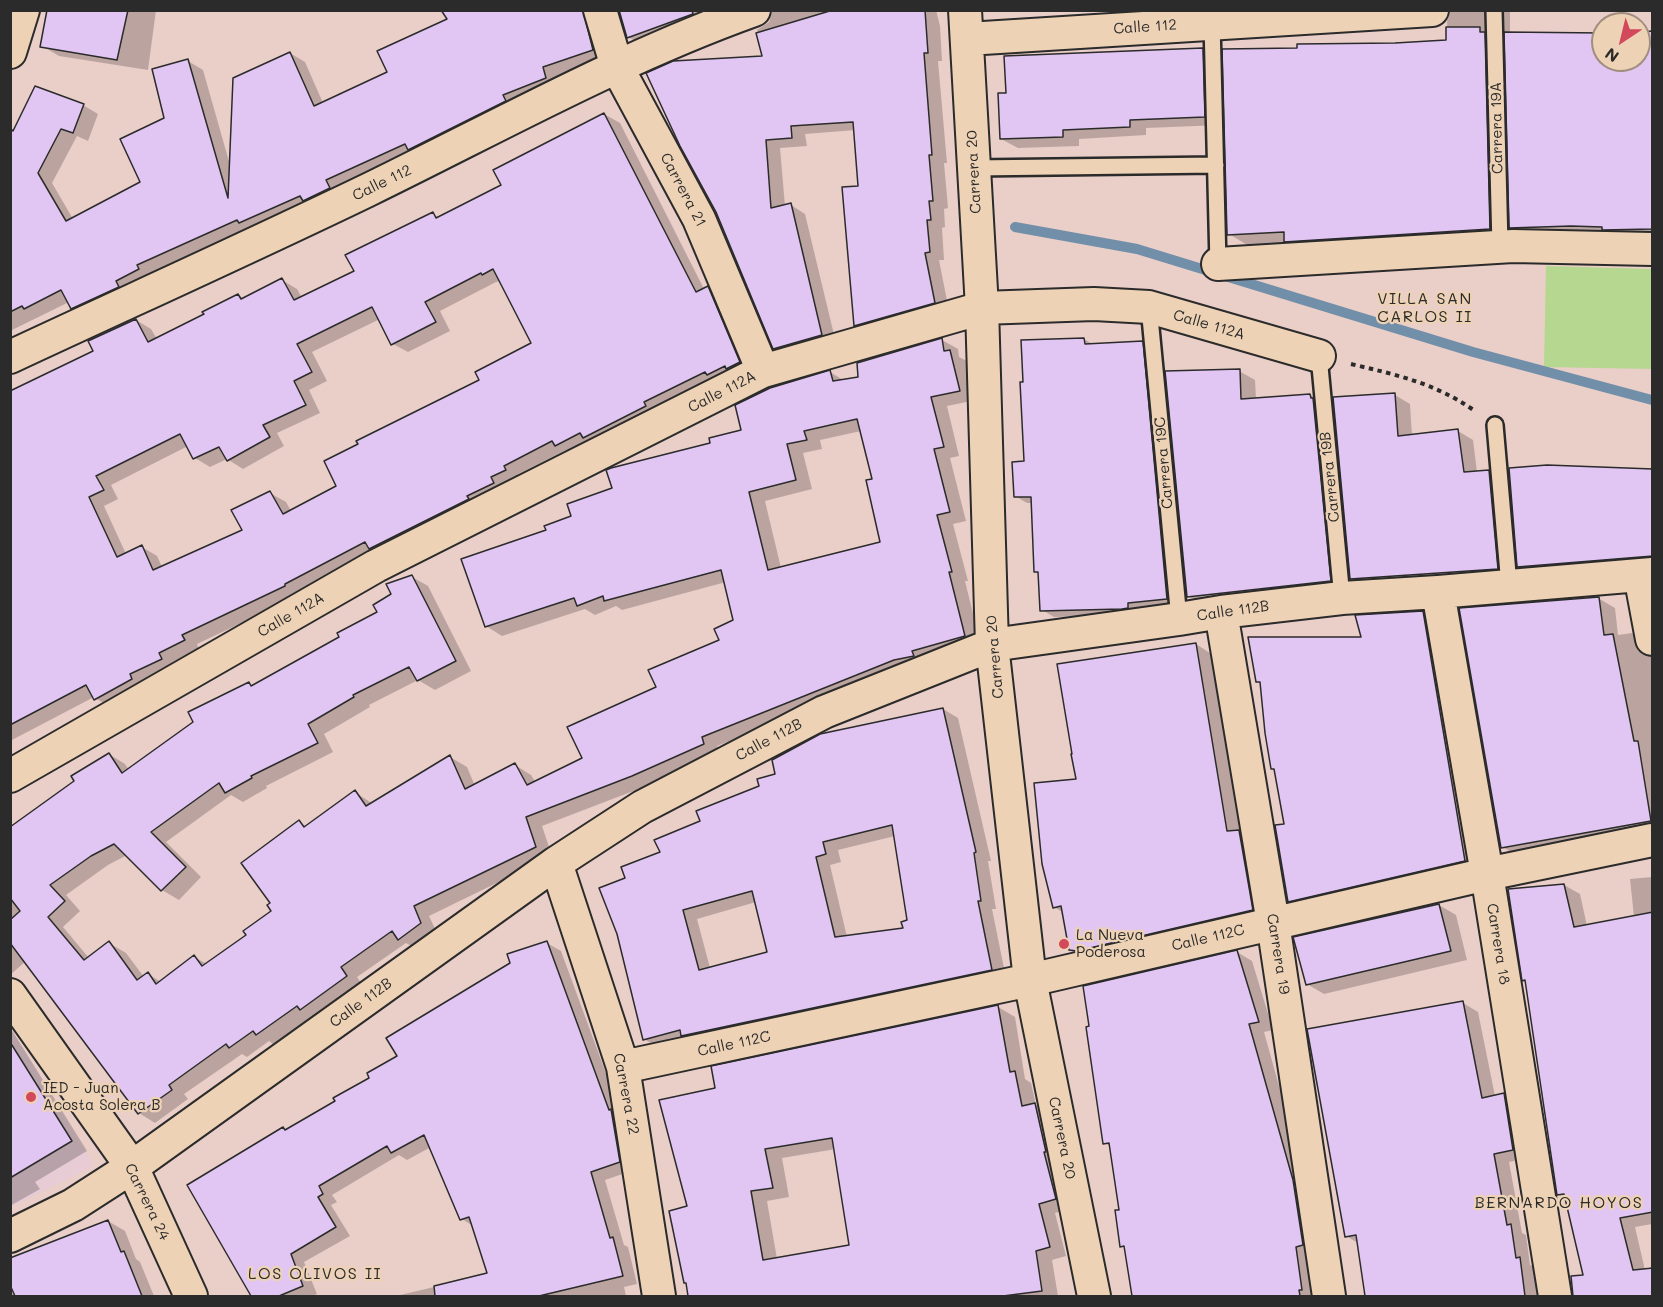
<!DOCTYPE html>
<html>
<head>
<meta charset="utf-8">
<style>
	body { margin:0 }
	#map { position:relative; width:1663px; height:1307px; overflow:hidden; background:#eacec8; font-family:Mali,sans-serif }
	canvas { display:block }
	.frame { position:absolute; inset:0; border:12px solid #2b2b2b; pointer-events:none }
	.north { position:absolute; left:1591px; top:12px; width:60px; height:60px; box-sizing:border-box; background:#eed2b5; border:2px solid #a08f7e; border-radius:50%; rotate:215deg; font-size:16px; font-weight:700; line-height:24px; text-align:center; color:#2b2b2b }
	.north::after { content:''; display:block; margin:auto; width:21px; height:27px; background:#d1495b; clip-path:polygon(50% 0,100% 100%,50% 72%,0 100%) }
</style>
</head>
<body>
<div id="map">
<canvas width="1663" height="1307"></canvas>
<div class="frame"></div>
<div class="north">N</div>
</div>
<script>
const ctx = document.querySelector('canvas').getContext('2d');
ctx.lineJoin = 'round';
function fillPath(path, color) { ctx.fillStyle = color; ctx.fill(path, 'evenodd'); }
function stroke(path, color, width, dash) { ctx.strokeStyle = color; ctx.lineWidth = width; ctx.lineCap = dash ? 'butt' : 'round'; ctx.setLineDash(dash || []); ctx.stroke(path); }
function drawText(font, color, halo, rows, align = 'center') {
  ctx.font = font + ' Mali,sans-serif'; ctx.lineWidth = 4.5; ctx.setLineDash([]); ctx.textBaseline = 'middle'; ctx.strokeStyle = halo; ctx.fillStyle = color; for (const [text, x, y, turn = 0] of rows) {
    ctx.save(); ctx.translate(x, y); ctx.rotate((+turn || 0) * Math.PI / 180); ctx.textAlign = isNaN(turn) ? turn : align; if (halo) ctx.strokeText(text, 0, 0); ctx.fillText(text, 0, 0); ctx.restore();
  }
}
fillPath(new Path2D(`
	M10 1028 94 1166 11 1207H10Z`), '#e7cbd5');
fillPath(new Path2D(`
	M1546 266 1652 269V369L1544 367Z`), '#b6d790');
fillPath(new Path2D(`
	M51 10H156L148 70 59 56 44 47Z
	M583 10 585 16 597 24 607 58 558 75 560 86 151 273 153 278 87 316 72 308 69 302 10 331V138L83 105 98 114 88 141 77 136 52 183 73 219 142 183 188 61 203 70 230 165 290 53 305 62 323 103Z
	M620 10H737L643 45 628 37Z
	M773 10H936L940 26 942 61H938L947 163H944L948 208 944 209 945 227 942 228 944 260H939L949 311 870 334 855 325 859 187 856 130 805 134 807 146 780 148 785 206 791 205 805 214 836 343 790 357 775 348 717 211 764 57 757 30 769 22Z
	M1451 10H1510V34L1603 35V60H1639V33H1652V238L1259 252 1229 234 1298 50 1448 42 1447 21Z
	M1203 50 1219 60 1221 125 1146 128V135L1079 139V146L1018 148 1001 139Z
	M604 114 620 123 704 289 708 288 723 296 754 371 571 454 566 450 518 474 520 478 300 595 197 644 199 649 173 662 176 668 111 708 94 697 10 741V586L95 352 136 320 151 329 157 339 206 315 238 295 244 299 282 280 297 289 302 298 356 271 433 214 440 218 503 186ZM501 281 533 344 481 380 338 486 291 511 286 502 270 493 244 531 162 567 157 556 142 547 126 554 104 506 118 499 111 485 188 446 195 458 210 467 227 459 243 469 284 446 277 433 320 413 309 390 327 381 312 352 380 319 393 344 408 352 450 331 440 311 496 282Z
	M1084 339 1094 345 1142 343 1154 350 1179 605 1135 615 1054 617 1042 610 1040 573 1036 571 1033 503H1027L1015 496 1026 463Z
	M942 340 958 349 959 357 967 361 976 400 947 406 959 456 950 458 966 521 953 524 968 581H965L981 646 911 669 717 746 720 753 649 785 542 826 552 856 429 916 437 933 415 948 406 943 357 977 363 986 317 1018 313 1016 273 1044 269 1041 247 1057 242 1054 184 1094 188 1099 155 1123 139 1113 26 961 10 975V827L76 782 109 754 125 764 129 770 249 684 253 687 341 638 379 613 393 594 412 577 428 586 471 671 435 690 418 680 369 705 370 707 324 734 333 752 266 786 267 788 243 802 231 795 166 842 201 877 179 900 162 890 127 855 108 865 66 895 80 911 63 927 89 958 109 943 126 953 144 977 148 974 161 982 194 957 207 964 248 935 273 911 272 903 299 822 307 827 355 792 373 804 450 757 467 767 475 786 515 765 531 775 536 783 584 759 658 687 721 640 735 621 726 582 622 610 616 606 595 615 585 609 502 636 486 626 548 531 614 489 743 431 830 372 845 381 860 379ZM861 431 874 480 882 543 781 568 765 501 812 489 803 453 822 449 820 440Z
	M1239 371 1255 380 1256 399 1310 395 1326 405 1346 590 1204 605 1188 596Z
	M1395 395 1410 404 1412 436 1458 431 1473 440 1477 472 1489 471 1504 480 1513 577 1367 587 1351 579Z
	M1652 471V566L1535 576 1519 566Z
	M1598 598 1615 608 1618 635 1632 633 1648 642 1652 657V833L1519 856 1502 847Z
	M1423 612 1439 622 1481 870 1305 910 1289 901 1286 825 1275 770 1272 768 1262 684 1257 681Z
	M1196 644 1213 655 1270 920 1088 960 1070 950 1064 913 1054 907 1078 780Z
	M943 709 958 718 991 861H988L996 909H992L1006 978 659 1048 644 1039 627 879 702 822 761 787ZM895 836 909 922 905 929 847 937 830 865 841 862 838 850ZM756 902 769 953 710 968 697 919Z
	M1652 877V1224L1635 1227 1645 1270H1652V1296H1573L1572 1280 1585 1279 1566 1198 1558 1194 1526 981 1524 980 1564 885 1580 894 1587 926 1634 917 1630 879Z
	M1439 905 1456 915 1467 960 1324 994 1307 984Z
	M547 943 561 951 622 1117 634 1170 605 1180 624 1245 628 1247 637 1284 624 1287 626 1296H396L489 1274 473 1226 462 1219 431 1147 407 1160 399 1155 332 1195 337 1202 331 1205 350 1236 304 1262 317 1294 312 1296H253L189 1186 283 1129 287 1131 371 1078Z
	M1237 952 1252 961 1273 1030 1264 1032 1308 1190 1316 1296H1133L1126 1249 1122 1246 1120 1211 1111 1147 1105 1143Z
	M1463 1003 1478 1012 1495 1096 1504 1094 1519 1103 1528 1158 1509 1162 1522 1233 1526 1235 1530 1265 1535 1267 1551 1296H1367L1358 1243 1346 1236Z
	M998 1007 1015 1017 1025 1079 1031 1083 1036 1105 1052 1114 1072 1208 1055 1213 1066 1256 1052 1260 1058 1296H689L671 1212 689 1207 717 1089ZM836 1149 851 1246 777 1259 767 1201 789 1197 782 1158Z
	M10 1027 87 1151 35 1182 40 1189 10 1206Z
	M108 1221 125 1231 136 1259 140 1262 154 1296H10V1260Z`), '#0003');
stroke(new Path2D(`
	M1015 227 1137 249 1473 352 1652 400`), '#728fa9', 10);
const building = new Path2D(`
	M47 10H128L117 60 40 47Z
	M441 10H583L593 50 543 67 546 78 503 95 506 101 408 150 405 144 326 180 330 188 303 201 300 196 239 223 237 220 137 265 139 269 116 281 119 287 71 309 61 290 24 309 22 306 10 312V128L13 131 35 86 84 104 73 133 61 129 38 173 66 221 140 182 120 139 164 118 152 69 188 59 228 198 233 78 290 52 314 106 387 72 377 51 447 19Z
	M619 10H692L693 14 627 38Z
	M833 10H925L928 53H924L932 155H929L933 201H929L931 220H927L930 252 925 253 935 303 854 326 842 187 858 186 853 122 791 126 792 138 766 140 771 208 791 203 822 335 773 349 716 212 680 146 646 73 673 61 762 56 756 33Z
	M1446 27H1480V32H1485L1490 229 1284 242V232L1227 235 1222 49 1297 48V44L1395 43 1446 40Z
	M1653 31V229L1602 230V227L1571 226 1509 228 1504 32 1603 33V60H1639V32Z
	M1203 48 1205 117 1130 120V127L1063 130V137L1000 139 998 93H1006L1004 56Z
	M604 113 696 292 708 286 740 362 726 369 725 366 707 375 705 372 644 402 646 406 583 438 580 433 555 446 552 441 504 466 506 470 491 477 494 483 467 496 469 499 369 549 365 542 285 584V586L182 635 185 640 159 653 162 659 130 674 132 679 94 700 86 685 10 725V391L93 351 88 341 136 319 148 342 204 314 202 312 238 294 241 299 282 278 294 300 354 271 345 255 433 212 436 218 501 185 493 170ZM493 269 531 343 475 372 479 380 356 441 358 444 324 461 336 486 283 514 270 491 231 510 242 530 153 570 142 545 117 557 89 497 104 490 96 476 180 434 193 459 219 447 227 461 270 437 263 425 306 405 294 381 312 372 297 344 372 307 391 345 436 322 425 302 481 273 482 275Z
	M942 338 944 351 950 350 960 391 931 397 944 447 934 449 950 512 937 515 952 572H949L965 636 912 651 914 656 894 660 702 737 704 744 632 776 526 817 536 847 414 906 421 923 398 940 392 931 341 967 347 976 300 1010 297 1006 256 1035 253 1031 229 1048 226 1044 169 1085 172 1090 138 1114 10 943V920L20 911 10 898V827L74 781 71 776 109 753 122 773 193 722 188 712 249 682 251 686 339 637 337 633 377 612 373 605 391 594 386 584 412 575 456 661 417 681 409 667 353 695 354 697 308 724 318 743 251 776 252 778 225 793 219 783 151 832 186 867 161 891 114 844 91 856 50 885 65 901 48 917 84 960 109 941 137 980 148 972 156 984 194 955 202 966 246 935 243 931 271 911 267 905 270 903 241 863 299 820 304 827 355 790 366 806 450 755 465 789 515 763 527 785 582 758 567 727 656 687 648 670 719 640 714 629 733 620 721 570 604 601 603 596 577 606 574 598 485 627 461 559 546 530 544 526 571 516 567 504 612 488 606 470 611 468 710 443 709 438 741 430 735 405 770 388 830 370 833 381 858 377 857 363ZM857 419 872 479 866 480 880 542 768 570 749 492 796 480 787 444 807 440 804 431Z
	M1084 338 1085 344 1143 341 1167 599 1128 603V608L1122 609 1040 611 1038 572H1034L1031 497H1014L1012 462 1024 461 1020 382H1023L1021 340Z
	M1240 369 1241 399 1310 394 1311 398H1313L1331 581 1187 597 1165 371Z
	M1395 393 1398 436 1458 429 1464 472 1489 470 1498 569 1350 579 1333 397Z
	M1547 465 1653 469V556L1517 567 1509 468Z
	M1599 597 1604 635 1613 634 1634 741H1638L1651 821 1501 848 1459 608Z
	M1423 611 1465 861 1288 902 1275 825 1284 824 1274 769H1271L1265 733 1260 682H1256L1248 637H1361L1355 615Z
	M1196 643 1227 831 1239 830 1253 910 1077 951 1069 950 1061 906 1053 908 1042 864 1034 783 1076 779 1071 754H1072L1057 664Z
	M943 708 976 852 974 853 981 901H978L992 970 681 1036 680 1030 643 1040 617 934 599 888 625 878 621 867 660 852 654 840 700 821 696 811 759 786 757 779 775 774 772 760 820 734ZM892 825 907 920 901 922 903 928 835 937 816 857 826 854 823 842ZM752 891 767 952 699 970 683 910Z
	M1564 884 1574 927 1653 912V1212L1620 1218 1633 1270 1653 1268V1296H1573L1571 1276 1583 1275 1564 1194 1557 1195 1525 980 1522 981 1508 889Z
	M1439 904 1451 951 1306 985 1293 937Z
	M547 941 609 1110 611 1109 620 1162 591 1172 610 1238 613 1237 623 1276 539 1296H435L434 1286 487 1273 469 1217 460 1220 424 1135 391 1153 387 1146 319 1186 323 1194 318 1197 336 1227 291 1254 303 1286 279 1296H251L187 1185 283 1127 285 1130 335 1101 333 1098 369 1078 367 1073 397 1056 386 1038 510 963 507 954Z
	M1237 950 1259 1022 1249 1024 1293 1180 1303 1245 1296 1247 1302 1290H1299L1300 1296H1132L1124 1246 1120 1247 1115 1210H1119L1109 1143 1103 1144 1086 1027 1089 1026 1083 986Z
	M1463 1001 1482 1098 1504 1093 1513 1150 1494 1154 1507 1225 1511 1224 1516 1258 1520 1257 1525 1296H1365L1356 1235 1345 1237 1307 1029Z
	M998 1005 1010 1072 1015 1071 1022 1106 1035 1103 1046 1152H1044L1056 1199 1039 1204 1050 1247 1036 1251 1042 1291 1003 1296H688L686 1283H684L669 1211 687 1206 659 1100 715 1088 711 1066ZM832 1138 849 1245 763 1260 751 1191 773 1188 765 1149Z
	M10 1042 72 1141 10 1178Z
	M108 1220 121 1252 124 1251 142 1296H15L10 1285V1258Z`);
fillPath(building, '#e1c5f3');
stroke(building, '#2b2b2b', 1.5);
const service = new Path2D(`
	M1494 10 1500 246
	M1212 23 1218 264
	M974 168 1216 165
	M1149 307 1179 619
	M1319 356 1342 598
	M1495 425 1509 585`);
const minor = new Path2D(`
	M600 10 617 67 699 219 763 371
	M965 10 982 308 992 645 1030 980 1094 1296
	M967 39 1432 10
	M10 52 23 10
	M1218 264 1513 246 1652 249
	M10 357C130 301 250 247 368 190 495 128 620 58 754 10
	M1640 575 1652 639
	M1438 592 1487 874 1555 1296
	M1221 612 1273 923 1329 1296
	M10 776 376 566 763 371 982 308 1094 304 1149 307 1319 356
	M556 863 623 1067 659 1296
	M10 995 132 1167 191 1296
	M623 1067 1030 980 1487 874 1652 840
	M10 1236 73 1205 132 1167 556 863 642 807 824 712 992 645 1179 619 1221 612 1342 598 1438 592 1652 574`);
stroke(service, '#2b2b2b', 20);
stroke(minor, '#2b2b2b', 36);
stroke(new Path2D(`
	M1351 364C1397 375 1435 383 1475 411`), '#2b2b2b', 4, [4.5, 4.5]);
stroke(service, '#eed2b5', 15);
stroke(minor, '#eed2b5', 32);
for (const [x, y, r, color] of [
	[1064,944,6,"#d1495b"],
	[31,1097,6,"#d1495b"]
]) { const dot = new Path2D(); dot.arc(x, y, r, 0, 2 * Math.PI); ctx.fillStyle = color; ctx.fill(dot); stroke(dot, '#eed2b5', 2); }
drawText('15px', '#2b2b2b', '#eed2b5', [
	["Calle 112",1145,27,-4],
	["Carrera 19A",1497,128,-91],
	["Carrera 20",974,172,-93],
	["Calle 112",382,183,-26],
	["Carrera 21",683,190,62],
	["Calle 112A",1209,325,16],
	["Calle 112A",722,392,-27],
	["Carrera 19C",1164,463,-95],
	["Carrera 19B",1330,477,-96],
	["Calle 112B",1233,611,-8],
	["Calle 112A",291,615,-30],
	["Carrera 20",995,657,-95],
	["Calle 112B",769,740,-28],
	["Calle 112C",1208,938,-13],
	["Carrera 18",1498,944,81],
	["Carrera 19",1278,954,81],
	["Calle 112B",361,1003,-36],
	["Calle 112C",734,1044,-12],
	["Carrera 22",626,1094,79],
	["Carrera 20",1062,1138,78],
	["Carrera 24",147,1202,64]
]);
drawText('15px', '#2b2b2b', '#eed2b5', [
	["La Nueva",1076,935],
	["Poderosa",1076,952],
	["IED - Juan",43,1088],
	["Acosta Solera B",43,1105]
], 'left');
ctx.letterSpacing = '1.5px';
drawText('16px', '#2b2b2b', '#eed2b5', [
	["VILLA SAN",1425,299],
	["CARLOS II",1425,317],
	["BERNARDO HOYOS",1559,1203],
	["LOS OLIVOS II",315,1274]
]);
ctx.letterSpacing = '0px';
</script>
</body>
</html>
